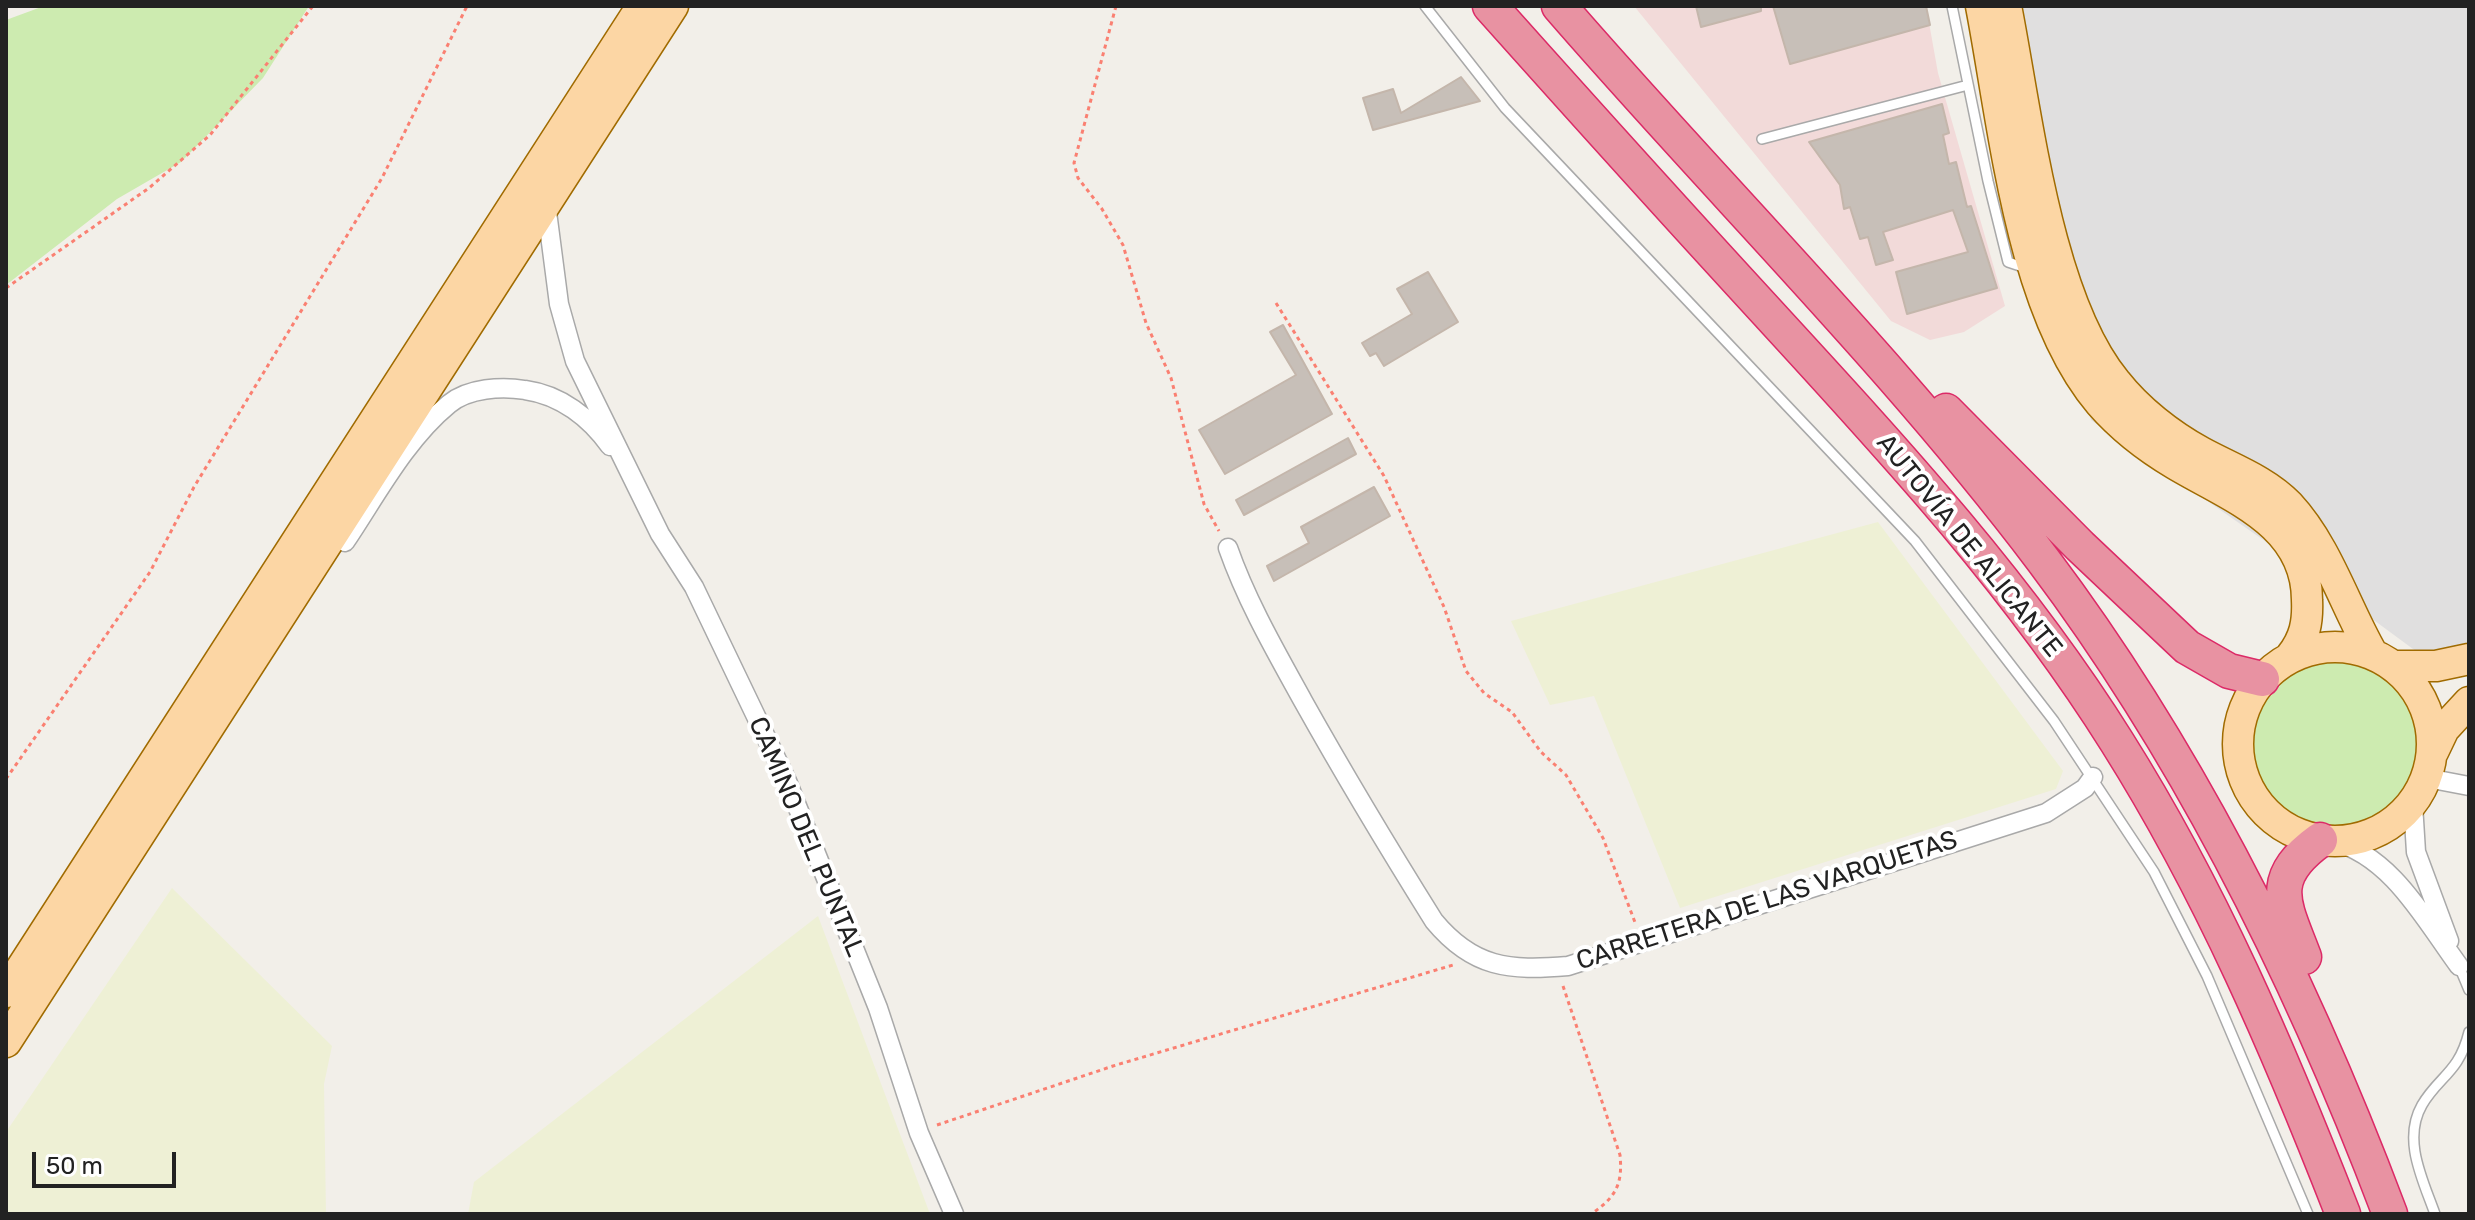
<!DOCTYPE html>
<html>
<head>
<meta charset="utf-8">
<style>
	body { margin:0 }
	#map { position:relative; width:2475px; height:1220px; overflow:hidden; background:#f2efe9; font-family:Rubik,sans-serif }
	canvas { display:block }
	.frame { position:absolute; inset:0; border:8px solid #222; pointer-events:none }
	.scale { position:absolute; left:32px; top:1152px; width:144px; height:36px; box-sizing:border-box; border:4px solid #222; border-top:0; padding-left:10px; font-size:24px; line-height:28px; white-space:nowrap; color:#222; -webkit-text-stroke:6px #fff; paint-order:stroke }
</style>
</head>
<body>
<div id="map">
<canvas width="2475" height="1220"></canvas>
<div class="frame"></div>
<div class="scale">50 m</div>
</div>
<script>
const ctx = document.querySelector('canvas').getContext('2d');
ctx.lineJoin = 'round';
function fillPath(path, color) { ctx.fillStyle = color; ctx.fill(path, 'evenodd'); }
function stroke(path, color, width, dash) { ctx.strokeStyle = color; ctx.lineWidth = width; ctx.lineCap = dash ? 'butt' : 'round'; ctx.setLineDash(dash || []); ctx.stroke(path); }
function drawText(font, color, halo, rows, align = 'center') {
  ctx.font = font + ' Rubik,sans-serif'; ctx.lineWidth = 8; ctx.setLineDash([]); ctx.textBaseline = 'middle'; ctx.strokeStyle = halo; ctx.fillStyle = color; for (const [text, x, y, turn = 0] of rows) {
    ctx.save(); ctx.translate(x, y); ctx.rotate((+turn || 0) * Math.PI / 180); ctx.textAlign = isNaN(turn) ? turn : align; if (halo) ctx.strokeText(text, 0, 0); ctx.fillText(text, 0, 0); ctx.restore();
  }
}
fillPath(new Path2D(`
	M2004 6H2469V644L2432 663 2295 562 2091 420Z`), '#e0dfdf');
fillPath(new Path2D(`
	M1634 6H1926L1938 73 2005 306 1964 332 1930 340 1891 321Z`), '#f2dad9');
fillPath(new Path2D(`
	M1878 522 2063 771 2056 789 1680 908 1594 696 1550 705 1511 621Z
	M172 888 332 1046 324 1084 326 1214H6V1132Z
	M818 916 930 1214H468L474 1182Z`), '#eef0d5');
fillPath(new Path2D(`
	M44 6H309L263 78 181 162 117 199 6 285V20Z
	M2238 744a97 97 0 1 1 194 0a97 97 0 1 1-194 0Z`), '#cdebb0');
const building = new Path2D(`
	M1696 6H1761V11L1701 27Z
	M1773 6H1926L1930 25 1790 64Z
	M1461 77 1480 101 1373 130 1363 98 1393 89 1401 113Z
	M1942 104 1949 133 1943 135 1949 164 1956 162 1967 207 1971 206 1997 288 1907 314 1896 272 1968 252 1953 210 1883 232 1893 260 1876 265 1868 237 1860 239 1850 207 1844 209 1840 185 1809 142Z
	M1428 272 1458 322 1384 366 1376 353 1370 356 1362 343 1412 314 1397 289Z
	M1283 325 1332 414 1225 474 1199 430 1296 375 1270 332Z
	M1348 438 1356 454 1244 515 1236 500Z
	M1374 487 1390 516 1274 581 1267 566 1309 543 1301 527Z`);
fillPath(building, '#c7bfb8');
stroke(building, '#c4b6ab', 2);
const service = new Path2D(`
	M1425 6 1505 108 1915 541 2054 721 2154 872 2207 976 2308 1214
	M1952 6 1988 181 2008 262 2026 268
	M1762 139 1968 85
	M2459 966 2469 990
	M2435 1214C2423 1180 2402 1140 2422 1105 2439 1076 2459 1073 2469 1032`);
const minor = new Path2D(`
	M546 204 559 304 575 361 660 534 694 587 787 781 878 1008 919 1133 954 1214
	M345 542C376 496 405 440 449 404 468 388 502 386 525 390 561 395 590 418 610 446
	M1228 548C1247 602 1276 652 1303 701 1345 776 1389 849 1434 921 1473 968 1509 971 1568 966L2046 813 2085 788 2093 777
	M2427 778 2469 786
	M2413 804 2416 852 2449 941
	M2332 841C2391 855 2425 920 2459 966`);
const primary = new Path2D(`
	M1981 6C2004 125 2020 309 2100 403 2121 427 2148 448 2175 464 2230 497 2307 523 2307 600 2308 622 2305 638 2291 656
	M2006 6C2027 113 2047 299 2116 382 2138 410 2170 435 2201 452 2230 468 2265 480 2289 505 2327 546 2345 606 2372 653
	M2238 744a97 97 0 1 1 194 0a97 97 0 1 1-194 0Z
	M2395 666H2436L2469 659
	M2433 752 2444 729 2469 702
	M6 992 642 6
	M6 1042 673 6`);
const motorway = new Path2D(`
	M1490 6C1582 109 1674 211 1767 312 1892 448 2018 584 2117 742 2211 891 2279 1050 2343 1214
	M1559 6C1719 191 1895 364 2043 560 2192 758 2303 983 2390 1214
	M1946 411 2080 546 2187 647 2229 671 2262 679
	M2304 957C2284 904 2266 879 2320 840`);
stroke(service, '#a9a9a9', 12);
stroke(minor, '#a9a9a9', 21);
stroke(primary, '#a06b00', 33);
stroke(motorway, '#dc2a67', 37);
stroke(new Path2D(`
	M1116 6 1074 163 1078 178 1102 209 1123 245 1146 323 1171 378 1204 504 1219 531
	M6 288 149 188 210 135 313 6
	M1276 303 1384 476 1444 607 1466 671 1484 693 1512 712 1541 752 1566 775 1603 838 1636 925
	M6 779 150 572 194 487 382 178 467 6
	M1563 986 1620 1155C1623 1185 1615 1198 1591 1214
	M937 1125 1113 1066 1453 965`), '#fa8072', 3, [4, 4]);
stroke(service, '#fff', 9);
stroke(minor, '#fff', 18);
stroke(primary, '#fcd6a4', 30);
stroke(motorway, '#e892a2', 34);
drawText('26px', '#222', '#fff', [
	["AUTOVÍA DE ALICANTE",1969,546,51],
	["CAMINO DEL PUNTAL",806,837,67],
	["CARRETERA DE LAS VARQUETAS",1767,901,-18]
]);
</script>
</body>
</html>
